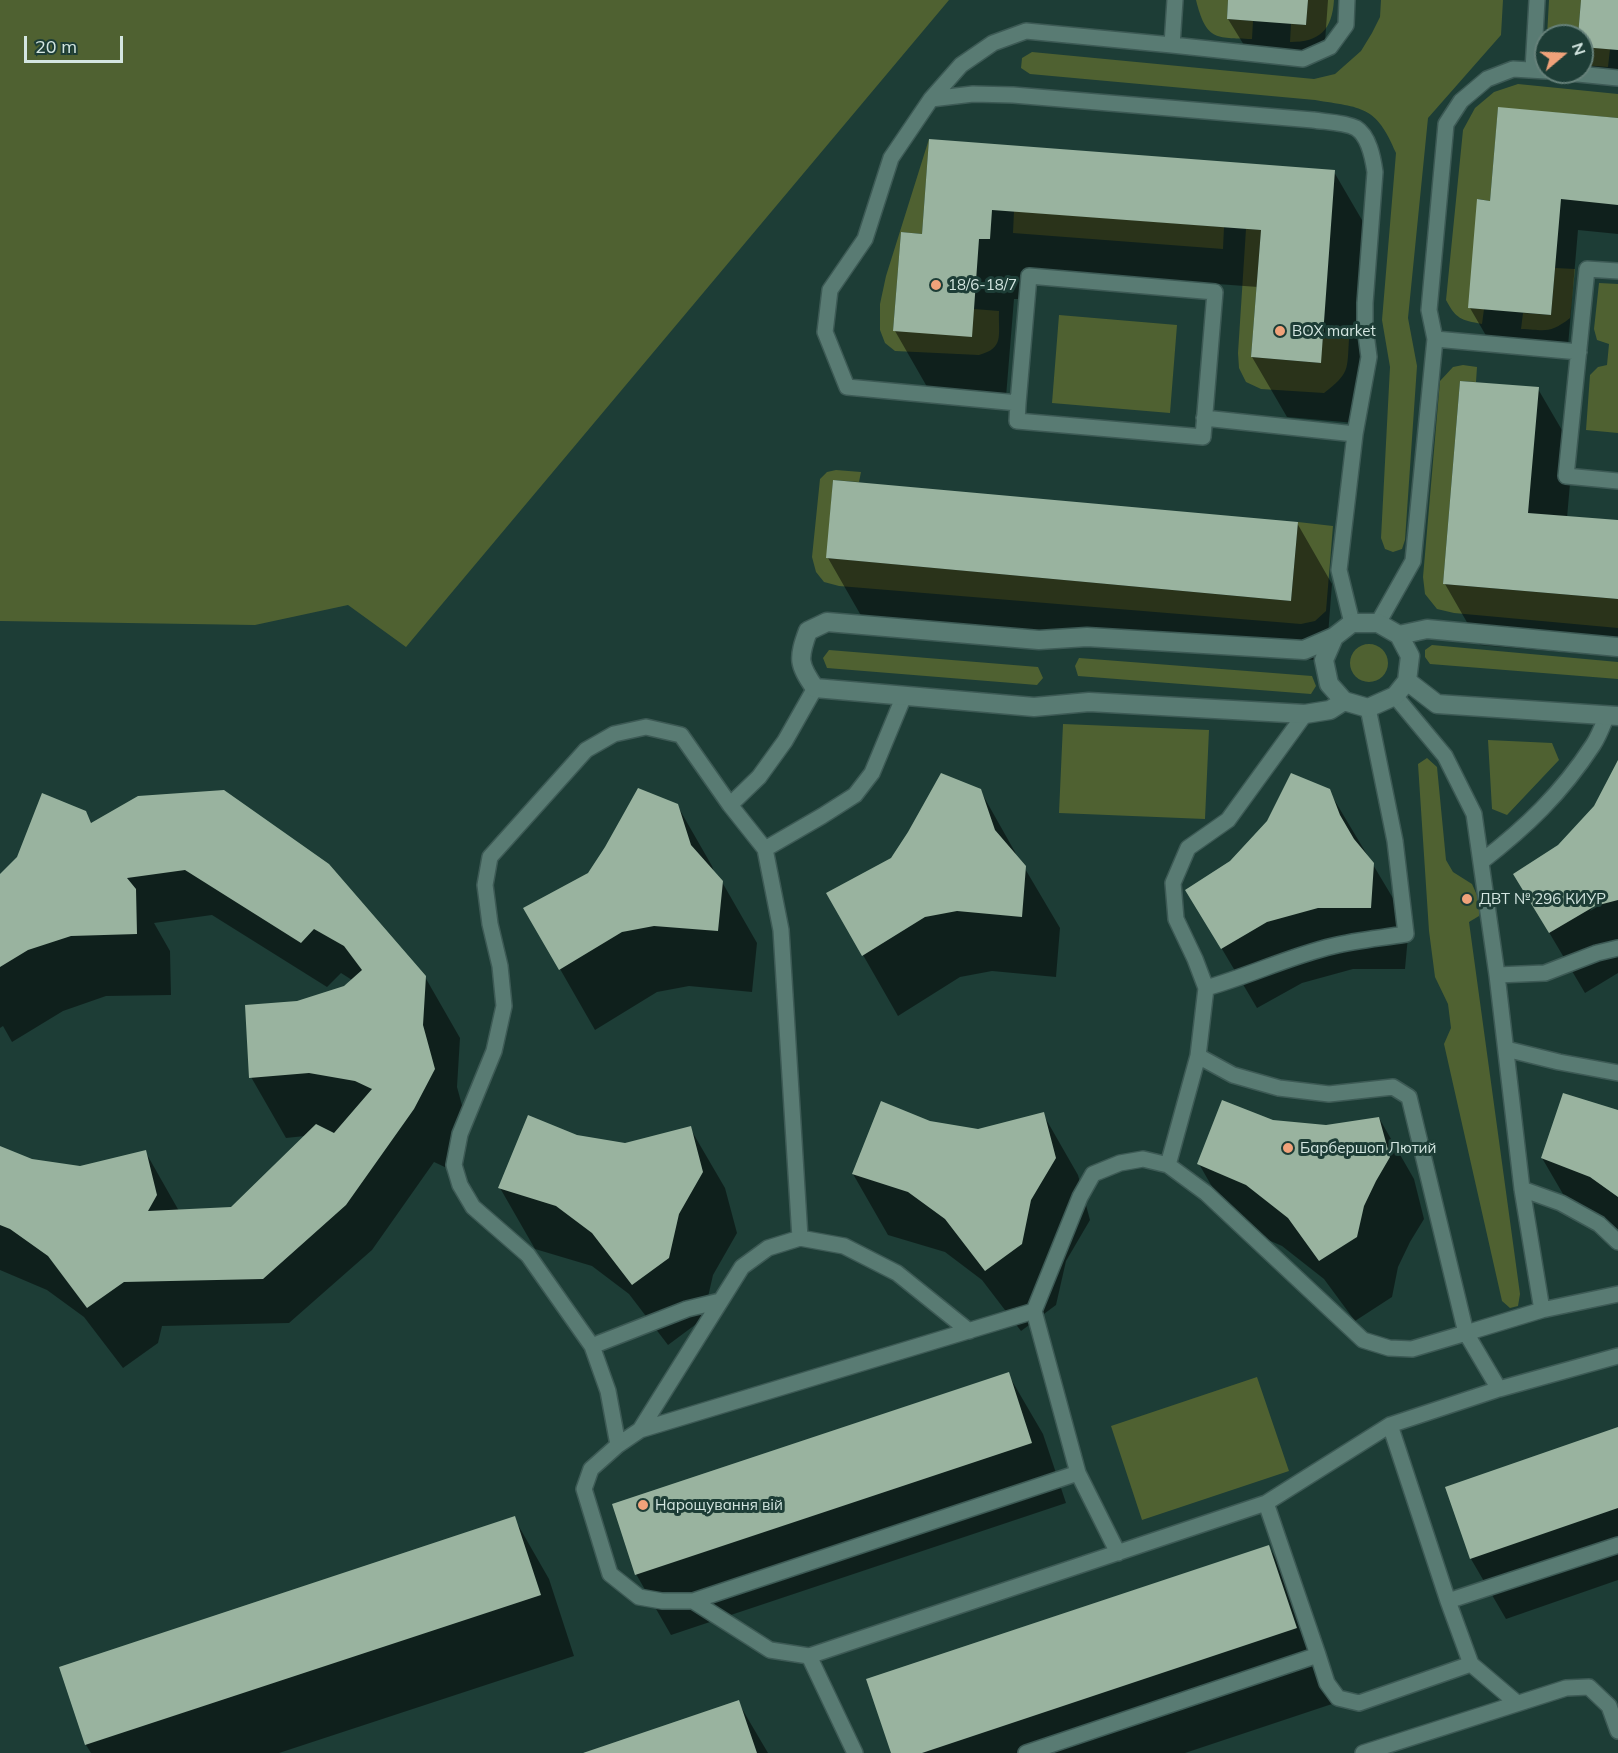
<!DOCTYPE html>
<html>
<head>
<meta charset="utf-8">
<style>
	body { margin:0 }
	#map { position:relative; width:1618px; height:1753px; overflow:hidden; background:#1d3d36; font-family:Mulish,sans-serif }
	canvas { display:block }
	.north { position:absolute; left:1534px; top:24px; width:60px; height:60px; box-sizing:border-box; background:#1d3d36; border:2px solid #66817a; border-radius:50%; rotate:71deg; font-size:16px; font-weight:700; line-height:24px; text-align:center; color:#d4e6e1 }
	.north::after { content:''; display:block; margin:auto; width:21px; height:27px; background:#f0a27a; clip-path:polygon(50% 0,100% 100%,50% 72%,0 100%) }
	.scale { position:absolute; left:24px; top:36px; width:99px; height:27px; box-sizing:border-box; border:3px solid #d4e6e1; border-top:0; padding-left:8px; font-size:18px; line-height:21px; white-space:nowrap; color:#d4e6e1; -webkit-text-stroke:4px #1d3d36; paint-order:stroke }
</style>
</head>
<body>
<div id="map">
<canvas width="1618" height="1753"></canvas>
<div class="north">N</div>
<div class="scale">20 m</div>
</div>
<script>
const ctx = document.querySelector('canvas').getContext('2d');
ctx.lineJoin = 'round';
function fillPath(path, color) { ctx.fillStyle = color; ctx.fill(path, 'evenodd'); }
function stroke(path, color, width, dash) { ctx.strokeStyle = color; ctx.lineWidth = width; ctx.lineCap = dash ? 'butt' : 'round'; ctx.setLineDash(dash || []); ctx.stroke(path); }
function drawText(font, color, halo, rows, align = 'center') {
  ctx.font = font + ' Mulish,sans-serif'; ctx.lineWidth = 6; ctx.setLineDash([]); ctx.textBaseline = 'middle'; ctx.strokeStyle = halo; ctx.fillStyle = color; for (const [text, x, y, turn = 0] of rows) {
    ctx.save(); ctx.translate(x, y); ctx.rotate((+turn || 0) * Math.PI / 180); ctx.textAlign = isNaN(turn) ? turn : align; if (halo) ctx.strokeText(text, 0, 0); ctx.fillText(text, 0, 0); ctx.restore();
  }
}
fillPath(new Path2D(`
	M0 0H949L406 647 348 605 255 625 0 621Z
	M1196 0H1228L1227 19 1253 21 1252 39C1215 38 1206 40 1196 0Z
	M1308 0H1334C1332 30 1320 42 1290 42L1291 24 1306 25Z
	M1381 0H1503L1501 35 1428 118 1408 318 1417 366 1405 540 1402 549 1393 552 1385 549 1381 538 1390 367 1382 320 1396 153C1376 105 1362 108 1315 100L1030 74 1021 68 1022 58 1032 52 1314 79 1335 74 1361 51 1372 33 1380 17Z
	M1549 0H1581L1578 36H1547Z
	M1582 47 1610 49 1608 67 1582 65Z
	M1518 84 1618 94V118L1498 108 1490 201 1478 199 1469 308 1484 309 1482 324C1461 320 1456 319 1446 300L1463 130 1475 108 1494 92Z
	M929 139 922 234 901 232 893 331 974 309 999 311C998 335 1005 348 979 355L895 351 885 343 880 330V304L886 276Z
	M1014 211 1224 227 1223 249 1013 233Z
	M1246 229 1261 230 1251 357 1320 363 1323 337 1349 339C1347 370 1350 373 1324 393L1261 389 1246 382 1239 368 1238 353Z
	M1555 268 1575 269 1570 318C1550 334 1545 330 1521 329L1523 313 1551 315Z
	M1599 283 1618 284V433L1586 430 1590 375 1598 367 1607 365 1609 344 1597 340 1594 329Z
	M1059 315 1177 325 1170 413 1052 403Z
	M1463 365 1477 367 1476 382 1460 381 1443 584 1618 599V628L1454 613 1437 609 1425 594 1423 577 1440 381 1453 367Z
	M836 470 861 472 859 482 833 480 827 558 1291 601 1298 522 1333 526 1326 611 1315 621 1301 624 839 586 824 582 816 572 812 557 820 479 827 472Z
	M1350 663a19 19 0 1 1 38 0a19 19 0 1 1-38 0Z
	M1432 645 1618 662V679L1430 664 1425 657V650Z
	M829 650 1038 667 1043 678 1037 685 827 668 823 658Z
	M1079 658 1312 676 1316 686 1311 694 1078 676 1075 666Z
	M1063 724 1209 730 1205 819 1059 813Z
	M1488 740 1552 743 1559 760 1507 815 1492 809Z
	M1427 758 1437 767 1446 860 1453 872 1472 884 1480 902 1479 916 1469 922 1520 1294 1518 1306 1510 1308 1502 1301 1444 1044 1451 1028 1448 1004 1435 977 1429 931 1418 764Z
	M1257 1377 1289 1471 1142 1520 1111 1426Z`), '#4f6131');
fillPath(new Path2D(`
	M1230 0H1328L1324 56 1247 50 1228 19Z
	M1583 0H1618V79L1597 78 1582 51V36H1580Z
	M1618 119V234L1578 230 1568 346 1488 339 1470 308 1491 202Z
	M931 141 1334 172 1369 232 1355 423 1287 417 1252 357 1258 287 1026 270 1024 299H1014L1006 397 930 392 895 331 924 235Z
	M1538 389 1573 449 1567 518 1618 522V657L1480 645 1445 584Z
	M1297 523 1332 584 1326 661 863 619 828 558Z
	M1618 763V973L1585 993 1515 875 1559 847 1595 807ZM1602 904 1590 911 1593 906Z
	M980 790 1015 852 1018 860 1024 867 1060 928 1056 977 992 971 960 977 898 1016 828 894 892 859Z
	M1329 791 1409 925 1405 969H1353L1302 983 1257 1008 1187 890 1231 862Z
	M677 805 712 866 715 875 722 882 757 943 752 992 689 986 657 992 595 1030 525 908 589 874Z
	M85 812 92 824 425 977 460 1038 457 1087 469 1131 449 1169 434 1162 372 1250 289 1323 162 1326 158 1343 123 1368 84 1317 47 1290 0 1270V1148L31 1161 80 1168 145 1151 179 1211 231 1208 305 1136 286 1138 251 1077 298 1002 345 987 352 980 341 973 327 987 212 915 154 923 170 951 171 995 106 996 63 1011 12 1042 3 1026 0 1028V876Z
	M1618 1112V1234L1577 1218 1542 1158Z
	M1043 1114 1078 1175 1090 1220 1066 1261 1056 1305 1021 1331 982 1280 945 1252 888 1235 853 1174 929 1123 978 1130Z
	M1379 1118 1414 1179 1424 1219 1410 1242 1398 1267 1392 1297 1355 1321 1324 1279 1282 1246 1234 1225 1199 1164 1272 1121 1327 1127Z
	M690 1128 725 1188 737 1233 713 1275 703 1319 668 1345 629 1294 592 1266 535 1249 500 1188 576 1137 625 1144Z
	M1008 1374 1043 1434 1066 1503 671 1635 636 1574Z
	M1618 1428V1580L1506 1619 1471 1559 1447 1488Z
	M514 1518 549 1579 574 1656 279 1753H91L86 1745 61 1668Z
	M1269 1547 1311 1620 1338 1702 1185 1753H893Z
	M738 1702 768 1753H586Z`), '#0007');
fillPath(new Path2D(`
	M1228 0H1308L1306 25 1227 19Z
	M1581 0H1618V50L1582 47V36H1578Z
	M1498 107 1618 118V205L1561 199 1551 315 1468 308 1477 199 1490 201Z
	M929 139 1335 170 1321 363 1251 357 1261 230 992 210 990 239H979L972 337 893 331 901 232 922 234Z
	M1460 381 1539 387 1528 513 1618 520V599L1443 584Z
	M833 480 1298 522 1291 601 826 558Z
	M1618 760V900L1595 906 1549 933 1513 874 1558 845 1594 806Z
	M941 773 981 789 995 830 1026 866 1022 917 957 911 925 917 862 956 826 893 891 858 908 832Z
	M1291 773 1330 789 1340 815 1354 839 1374 863 1371 908H1318L1267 922 1221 949 1185 890 1230 861 1267 821Z
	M638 788 678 804 691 845 723 881 718 931 654 926 622 932 559 970 523 908 588 873 605 847Z
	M224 790 329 864 426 976 423 1025 435 1069 414 1109 346 1205 263 1279 124 1282 87 1308 48 1256 10 1229 0 1225V1146L32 1159 80 1166 146 1150 157 1195 148 1211 231 1207 316 1124 334 1133 372 1089 355 1081 309 1073 249 1078 245 1005 297 1001 344 986 362 970 344 946 314 929 301 943 185 870 127 878 136 889 137 934 71 936 28 950 0 967V874L17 857 42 793 86 811 91 823 138 796Z
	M1563 1093 1618 1110V1197L1590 1177 1541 1158Z
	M1222 1100 1273 1120 1326 1125 1379 1117 1390 1157 1376 1181 1364 1206 1357 1237 1319 1261 1288 1218 1246 1185 1197 1164Z
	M881 1101 930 1121 978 1129 1044 1112 1056 1158 1031 1200 1022 1244 985 1271 945 1219 908 1192 852 1174Z
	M528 1115 577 1135 625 1143 691 1126 703 1172 679 1214 669 1258 632 1285 592 1233 556 1206 498 1188Z
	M1009 1372 1032 1443 635 1575 612 1504Z
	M1618 1427V1508L1470 1559 1445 1487Z
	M515 1516 541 1595 85 1745 59 1667Z
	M1269 1545 1297 1628 922 1753H891L866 1679Z
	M739 1700 757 1753H583Z`), '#99b39f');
const lane = new Path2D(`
	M1172 45 1303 59 1330 47 1346 25 1347 0
	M1533 70 1537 0
	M1558 72 1618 78
	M931 99 973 94 1013 95 1313 120C1326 122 1344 122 1356 128 1369 136 1373 158 1375 172L1365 303V326L1369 357 1355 434 1204 418
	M1618 271 1587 269 1566 476 1618 481
	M1435 339 1579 352
	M1018 403 1017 421 1203 437 1215 292 1029 276 1018 403 847 387 825 332 830 290 865 239 891 158 931 99 961 65 993 43 1026 31 1172 45 1175 0
	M1352 623 1339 570 1355 434
	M1378 623 1413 561 1435 339 1429 310 1446 124 1461 101 1487 79 1513 69 1546 71
	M1395 696 1445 756 1474 814 1497 975 1522 1189 1542 1310 1466 1333 1499 1389
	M730 805 759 777 785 741 815 688
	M765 849 822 816 855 795 872 773 904 696
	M1481 862C1526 827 1561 794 1593 745 1599 736 1603 725 1607 715
	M1497 975 1545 973 1597 953 1618 948
	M1206 988C1249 976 1290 956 1333 946 1357 940 1382 938 1406 934L1395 841 1368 708
	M1506 1049 1559 1062 1618 1073
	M1198 1056 1233 1075 1279 1088 1329 1094 1393 1087 1409 1097 1466 1333 1412 1349 1389 1348 1363 1340 1206 1193 1168 1165 1198 1056 1206 988 1195 959 1176 919 1173 883 1188 848 1228 820 1305 714
	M1522 1189 1561 1203 1599 1224 1618 1242
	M1542 1310 1618 1294
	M592 1346 687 1309 720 1301
	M640 1430 742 1267 768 1248 800 1238 844 1246 897 1273 969 1331
	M618 1445 608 1391 592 1346 528 1255 473 1207 460 1185 454 1165 460 1134 494 1051 504 1006 500 966 490 924 485 885 490 857 586 750 614 734 646 727 681 735 730 805 765 849 781 930 800 1238
	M1078 1473 1034 1311 1080 1197 1093 1174 1120 1163 1143 1159 1168 1165
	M693 1601H662L639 1597 610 1574 584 1489 591 1469 618 1445 640 1430 1034 1311
	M1448 1601 1618 1545
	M1318 1655 1327 1683 1338 1698 1359 1703 1471 1664
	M809 1656 770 1650 693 1601 1078 1473 1118 1553
	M1517 1703 1471 1664 1448 1601 1390 1425 1499 1389 1618 1356
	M855 1753 809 1656 1266 1503 1390 1425
	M1026 1753 1318 1655 1266 1503
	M1363 1753 1566 1688 1589 1687 1609 1706 1618 1731`);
const street = new Path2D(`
	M1352 623H1378L1399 635 1410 656 1407 681 1395 696 1368 708 1344 701 1329 684 1324 660 1334 637Z
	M1399 635 1427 629 1618 647
	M1334 637 1304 650 1087 637 1039 640 827 622 808 631C798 658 798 665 815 688L1034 707 1089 702 1305 714 1330 710 1344 701
	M1407 681 1437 704 1618 716`);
stroke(lane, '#3d5a55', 18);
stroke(street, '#3d5a55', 21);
stroke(lane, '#597b73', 15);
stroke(street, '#597b73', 18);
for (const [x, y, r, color] of [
	[936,285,6,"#f0a27a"],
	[1280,331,6,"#f0a27a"],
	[1467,899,6,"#f0a27a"],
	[1288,1148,6,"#f0a27a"],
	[643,1505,6,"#f0a27a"]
]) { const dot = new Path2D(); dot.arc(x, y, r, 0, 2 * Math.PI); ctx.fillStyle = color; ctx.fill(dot); stroke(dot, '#1d3d36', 2); }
drawText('15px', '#d4e6e1', '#1d3d36', [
	["18/6-18/7",948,285],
	["BOX market",1292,331],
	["ДВТ № 296 КИУР",1479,899],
	["Барбершоп Лютий",1300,1148],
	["Нарощування вій",655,1505]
], 'left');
</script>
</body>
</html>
